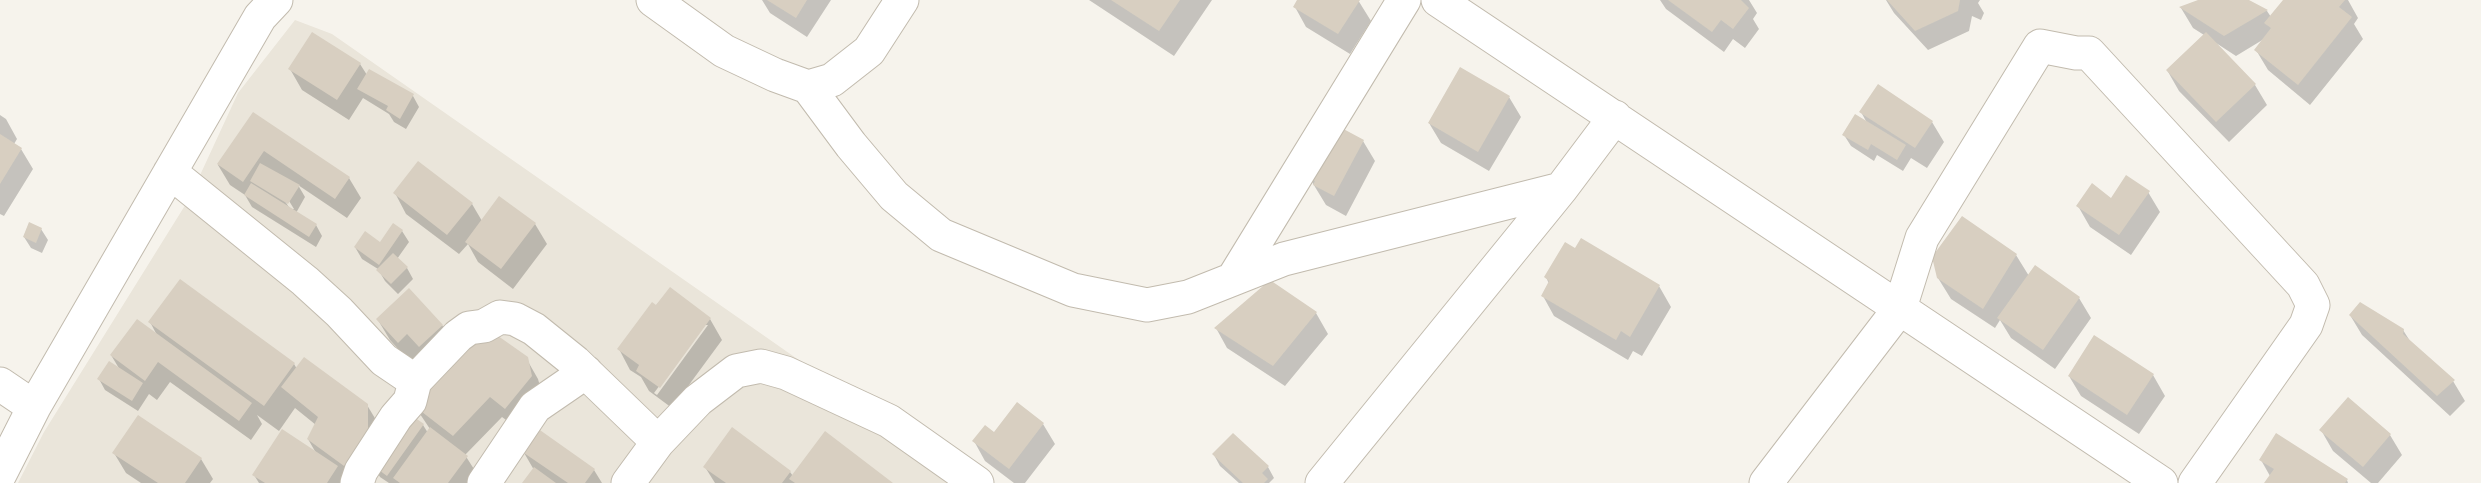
<!DOCTYPE html>
<html>
<head>
<meta charset="utf-8">
<style>
	body { margin:0 }
	canvas { display:block; background:#f6f3ec }
</style>
</head>
<body>
<canvas width="2481" height="483"></canvas>
<script>
const ctx = document.querySelector('canvas').getContext('2d');
ctx.lineJoin = 'round';
function fillPath(path, color) { ctx.fillStyle = color; ctx.fill(path, 'evenodd'); }
function stroke(path, color, width, dash) { ctx.strokeStyle = color; ctx.lineWidth = width; ctx.lineCap = dash ? 'butt' : 'round'; ctx.setLineDash(dash || []); ctx.stroke(path); }
fillPath(new Path2D(`
	M295 20 332 34 975 483H18L44 432 189 199 238 93Z`), '#eae5da');
fillPath(new Path2D(`
	M762 0H831L807 37 770 13Z
	M1089 0H1212L1174 56Z
	M1299 0H1358L1371 21 1350 54 1306 27 1295 7Z
	M1660 0H1749L1757 13 1753 19 1759 29 1745 48 1733 39 1724 52 1666 9Z
	M1886 0H1980L1978 3 1984 13 1981 20 1972 16 1969 31 1928 50 1894 13Z
	M2202 0H2246L2267 11 2271 17 2285 0H2348L2358 18 2354 24 2363 39 2310 105 2268 70 2256 50 2264 39 2236 56 2216 43 2255 85 2267 105 2229 142 2179 91 2167 70 2204 35 2193 28 2181 8Z
	M360 64 367 75 413 96 419 107 406 129 394 122 389 114 363 98 349 120 302 90 290 69Z
	M1509 97 1521 117 1489 171 1441 143 1429 123Z
	M1861 112 1932 122 1944 142 1927 168 1911 158 1903 171 1877 155 1874 161 1851 146 1844 135 1867 123Z
	M253 114 349 178 361 198 347 218 298 185 305 197 296 213 316 225 322 236 316 247 252 207 245 195 230 185 218 165ZM286 196 294 209H290L283 198Z
	M0 115 6 119 17 139 14 144 21 149 33 169 4 216 0 214Z
	M1363 141 1375 161 1346 216 1326 205 1309 177Z
	M2148 192 2160 212 2131 255 2090 227 2078 206Z
	M395 193 472 204 482 221 535 224 547 244 513 289 478 262 468 244 459 254 406 214Z
	M393 225 402 231 409 242 397 259 407 268 413 279 398 294 385 281 378 269 362 259 355 247 380 244Z
	M41 229 48 240 42 253 31 248 24 237Z
	M1582 240 1659 286 1671 307 1642 356 1633 351 1628 360 1554 316 1543 296 1549 284 1546 277 1575 250Z
	M2016 255 2029 276 2079 298 2091 318 2055 369 2011 338 2000 320 1995 328 1951 299 1938 278Z
	M1270 282 1316 313 1328 334 1285 386 1227 348 1216 328Z
	M670 289 710 319 722 340 672 408 649 391 641 377 630 370 619 349ZM705 325H708L657 395 654 393Z
	M2350 315 2403 330 2410 341 2453 381 2465 401 2450 416 2362 335Z
	M378 320 442 325 454 346 410 362 390 340Z
	M150 322 294 364 297 369 367 405 379 425H423L428 433 430 429 414 405 526 358 538 379 543 397 517 428 502 417 465 455 479 477 474 483H389L380 477 372 463 347 483H259L254 475 316 453 308 439 316 425 295 408 279 431 257 415 262 424 251 440 170 382 157 400 149 394 138 411 105 390 99 379 120 370 111 355 158 337Z
	M2153 375 2165 396 2139 434 2081 396 2069 376Z
	M1043 424 1055 444 1025 483H1014L985 461 974 441Z
	M2321 430 2390 435 2402 455 2378 483H2371L2333 451Z
	M523 451 594 470 602 483H524L534 470Z
	M114 453 201 459 213 479 210 483H141L126 473Z
	M1214 455 1268 467 1274 478 1269 483H1239L1220 466Z
	M2261 460 2347 480 2348 483H2266L2270 476Z
	M705 467 790 472 793 476 891 483H715Z`), '#0003');
fillPath(new Path2D(`
	M767 0H807L796 18Z
	M1111 0H1180L1159 31Z
	M1297 0H1360L1338 34 1293 7Z
	M1668 0H1741L1749 8 1733 29 1721 20 1712 32Z
	M1887 0H1960L1958 11 1915 31Z
	M2198 0H2249L2268 10 2224 36 2179 7Z
	M2283 0H2345L2339 7 2352 17 2298 85 2254 50 2271 28 2264 23Z
	M312 32 361 63 337 100 288 69Z
	M2206 32 2256 84 2216 122 2166 70Z
	M1460 67 1510 96 1478 152 1428 123Z
	M369 69 414 94 400 119 386 110 388 106 357 89Z
	M1878 84 1933 121 1915 148 1859 112Z
	M253 112 350 177 335 199 264 151 243 182 217 164Z
	M1855 114 1906 145 1897 160 1871 144 1868 150 1842 135Z
	M1336 125 1364 140 1334 196 1313 185 1315 181 1307 177Z
	M0 134 22 148 0 184Z
	M418 161 473 203 447 235 393 193Z
	M260 163 300 185 288 204 250 181Z
	M2126 175 2150 191 2119 235 2076 206 2092 183 2111 198Z
	M251 183 317 224 309 237 244 195Z
	M499 196 536 223 501 269 465 242Z
	M1962 216 2017 254 1983 309 1937 278 1932 257Z
	M29 222 42 228 36 243 23 237Z
	M393 223 403 230 379 265 354 247 365 231 380 242Z
	M1581 238 1660 285 1630 337 1621 331 1616 340 1541 296 1549 281 1544 277 1565 242 1575 248Z
	M393 253 408 267 391 284 376 270Z
	M2035 265 2080 297 2043 350 1997 318Z
	M180 279 295 363 264 406 148 322Z
	M1270 280 1317 312 1273 366 1214 328Z
	M670 287 711 318 660 388 636 371 639 365 617 349 652 302 656 305Z
	M409 288 443 325 419 347 407 334 398 343 376 319Z
	M2360 302 2404 329 2403 334 2455 380 2437 396 2349 315Z
	M137 319 252 403 239 421 158 362 145 381 110 355Z
	M491 331 528 357 532 376 505 409 490 397 453 436 413 405 466 333Z
	M2094 335 2154 374 2127 415 2068 376Z
	M304 357 368 404V433L344 466 307 439 318 417 281 387Z
	M109 361 143 383 132 401 97 379Z
	M2348 397 2391 434 2363 467 2319 430Z
	M1017 402 1044 423 1009 469 972 441 985 425 994 432Z
	M408 413 424 424 387 476 372 465Z
	M138 415 202 458 185 483H158L112 453Z
	M430 427 468 456 448 483H400L393 478Z
	M732 427 791 471 782 483H726L703 467Z
	M537 428 595 469 585 483H568L521 451Z
	M282 429 338 466 327 483H265L252 475Z
	M825 431 893 483H795L789 479Z
	M1233 433 1269 466 1262 473 1268 479 1264 483H1243L1212 454Z
	M2276 433 2348 479 2345 483H2264L2274 469 2259 460Z
	M534 467 556 483H522Z`), '#d8cfc1');
const minor = new Path2D(`
	M653 0 724 51 775 75 808 87 832 80 869 51 902 0
	M1438 0 2161 483
	M808 87 851 145 894 196 941 235 1073 290 1147 305 1188 297 1284 259 1561 189
	M170 172 305 281 339 312 384 360 415 381
	M1233 279 1404 0
	M0 384 34 407
	M0 474 34 407 260 17 276 0
	M357 483 361 471 396 417 410 401 415 381 458 336 469 328 484 326 500 317 515 319 534 329 575 362 658 442
	M484 483 535 407 586 372
	M628 483 658 442 698 400 736 371 761 366 786 373 889 421 977 483
	M1322 483 1561 189 1615 117
	M1766 483 1900 308 1922 238 2040 46 2076 53H2089L2303 285 2313 305 2306 325 2195 483`);
stroke(minor, '#c2bbae', 35);
stroke(minor, '#fff', 33);
</script>
</body>
</html>
